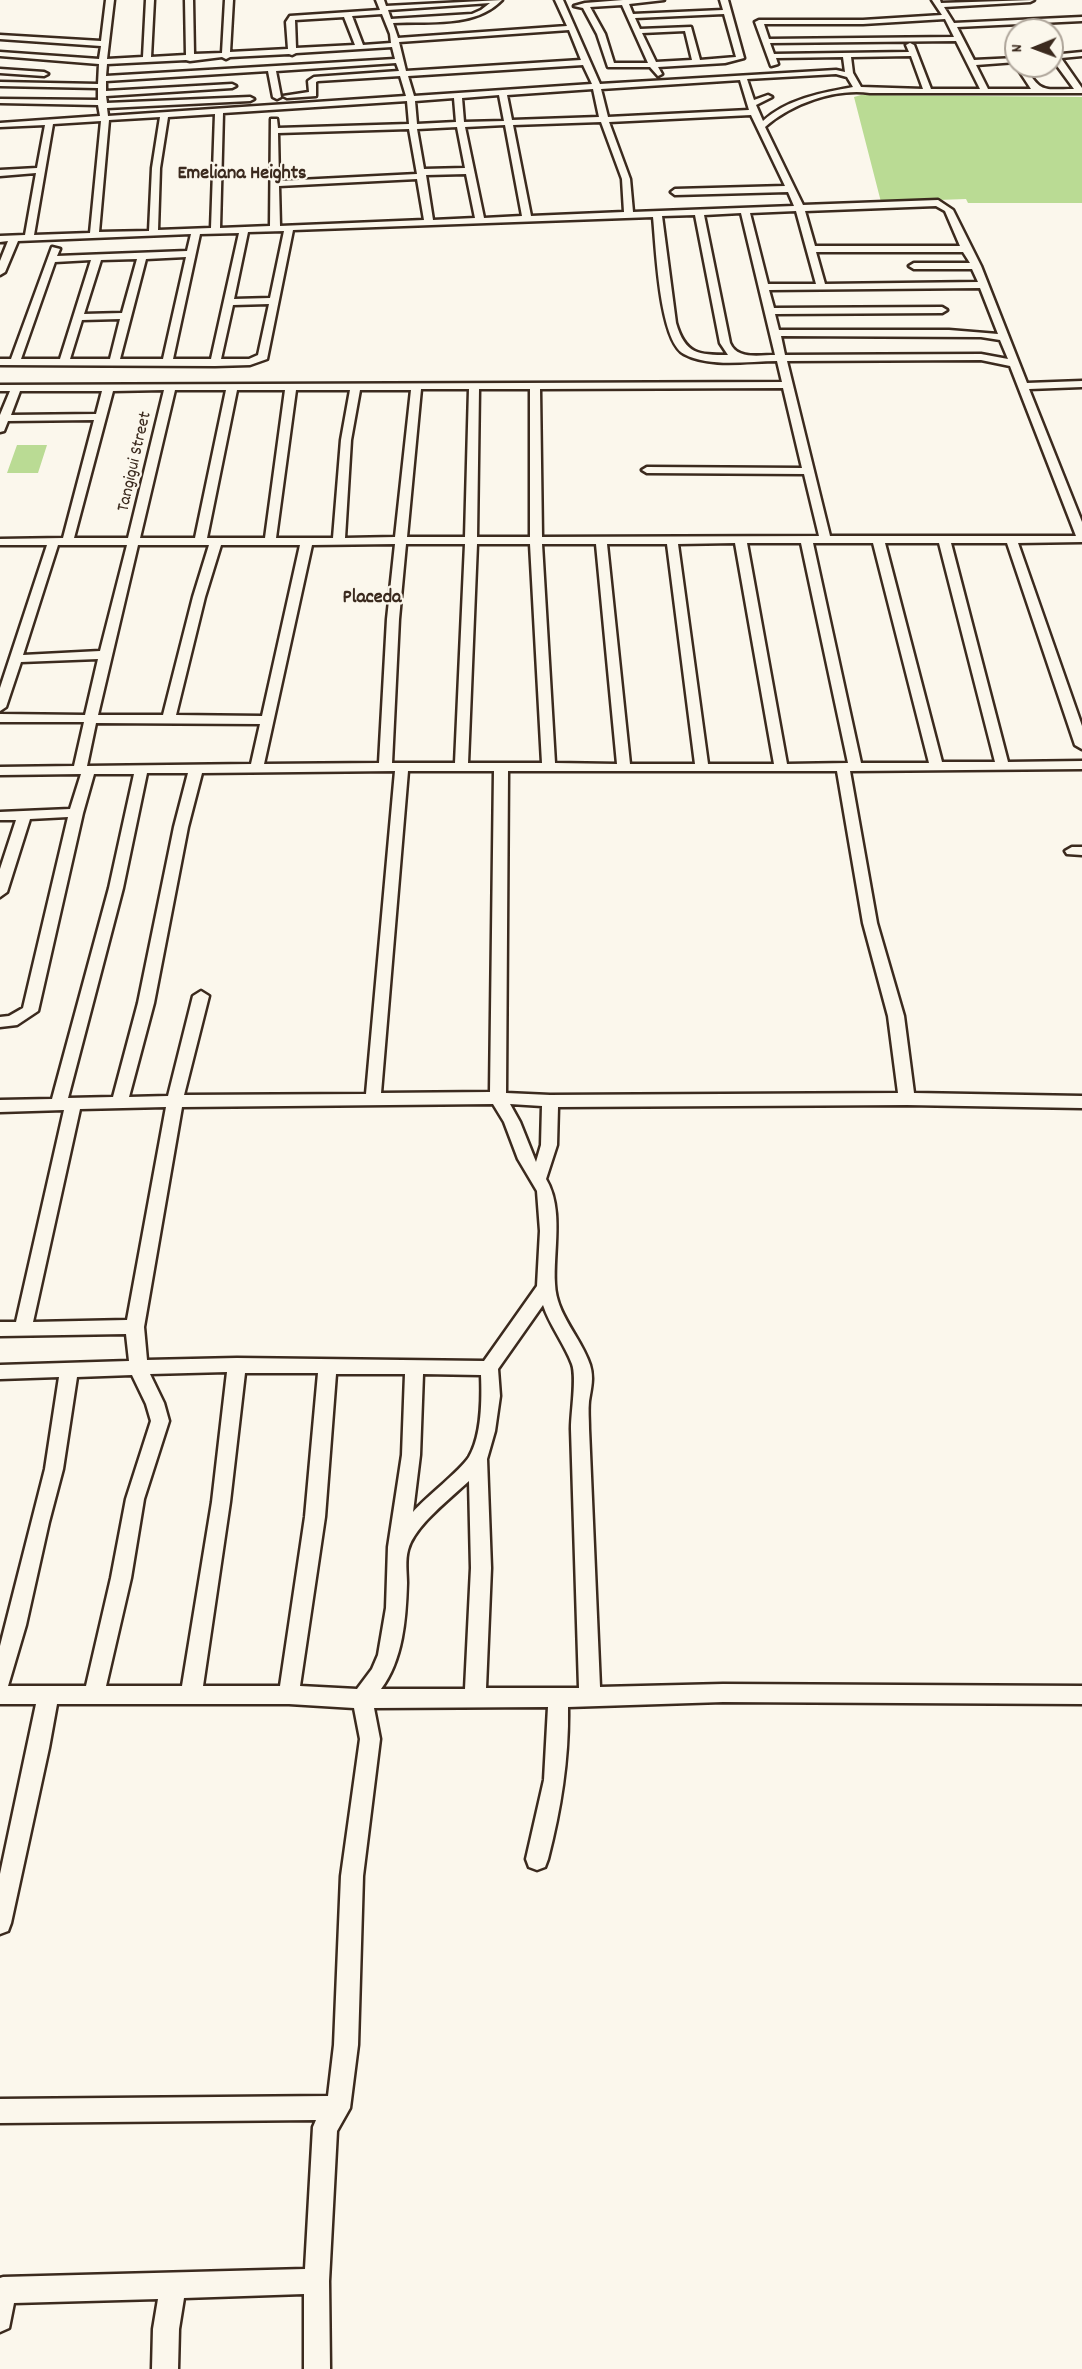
<!DOCTYPE html>
<html>
<head>
<meta charset="utf-8">
<style>
	body { margin:0 }
	#map { position:relative; width:1082px; height:2369px; overflow:hidden; background:#fbf7ec; font-family:Dekko,sans-serif }
	canvas { display:block }
	.north { position:absolute; left:1004px; top:18px; width:60px; height:60px; box-sizing:border-box; background:#fbf7ec; border:2px solid #aea59a; border-radius:50%; rotate:269deg; font-size:16px; font-weight:700; line-height:24px; text-align:center; color:#3b2a1e }
	.north::after { content:''; display:block; margin:auto; width:21px; height:27px; background:#3b2a1e; clip-path:polygon(50% 0,100% 100%,50% 72%,0 100%) }
</style>
</head>
<body>
<div id="map">
<canvas width="1082" height="2369"></canvas>
<div class="north">N</div>
</div>
<script>
const ctx = document.querySelector('canvas').getContext('2d');
ctx.lineJoin = 'round';
function fillPath(path, color) { ctx.fillStyle = color; ctx.fill(path, 'evenodd'); }
function stroke(path, color, width, dash) { ctx.strokeStyle = color; ctx.lineWidth = width; ctx.lineCap = dash ? 'butt' : 'round'; ctx.setLineDash(dash || []); ctx.stroke(path); }
function drawText(font, color, halo, rows, align = 'center') {
  ctx.font = font + ' Dekko,sans-serif'; ctx.lineWidth = 4.5; ctx.setLineDash([]); ctx.textBaseline = 'middle'; ctx.strokeStyle = halo; ctx.fillStyle = color; for (const [text, x, y, turn = 0] of rows) {
    ctx.save(); ctx.translate(x, y); ctx.rotate((+turn || 0) * Math.PI / 180); ctx.textAlign = isNaN(turn) ? turn : align; if (halo) ctx.strokeText(text, 0, 0); ctx.fillText(text, 0, 0); ctx.restore();
  }
}
fillPath(new Path2D(`
	M861 95 1082 97V203H968L966 199 881 202 854 97Z
	M17 445H47L38 473H7Z`), '#badb94');
const minor = new Path2D(`
	M106 0H114L107 59 143 57 146 0H154L151 57 186 55 185 0H193L194 54 222 53 225 0H233L230 52 288 49 286 22 290 16 380 10 376 0H384L386 6 502 0C475 28 429 21 393 23L398 38 567 26 555 0H563L600 84 836 70 845 72 843 57 776 58 778 64 771 66 755 22 759 20H863L942 15 932 0H940L941 3 1034 0 1030 2 944 7 954 23 1082 17V21L957 27 974 60 1016 58V62L976 65 988 89H1031L1016 66H1024C1042 94 1043 89 1074 89L1052 59V55L1082 52V56L1061 58 1082 88V93H870C835 88 791 104 765 127L803 205 938 200 953 210 981 266 1027 383 1082 381V387L1029 389 1082 522V542L1018 543 1082 726V749L1075 745 1007 543H951L1008 762 1082 761V769L850 771 877 923 904 1016 914 1093 1082 1096V1108L907 1105 558 1107 557 1145 546 1179C564 1209 553 1251 555 1284 556 1315 581 1337 590 1365 594 1378 591 1388 589 1401 588 1410 589 1420 589 1429L600 1687 723 1684 1082 1686V1704L723 1702 568 1707C569 1759 561 1809 548 1859L545 1867 537 1870 529 1867 526 1859 544 1780 548 1707 374 1708 380 1739 363 1876 358 2045 350 2108 337 2131 329 2281 330 2369H304V2294L184 2298 179 2329 178 2369H152L153 2329 158 2299 14 2303 9 2328 0 2332V2278L3 2277 305 2269 313 2127 316 2120 0 2123V2099L328 2096 334 2045 341 1876 360 1739 354 1708 289 1704H57L49 1748 11 1923 8 1931 0 1934V1874L36 1704H0V1646L45 1469 59 1377 0 1379V1365L129 1361 126 1334 0 1336V1322H16L64 1110 0 1112V1100L52 1099 109 888 134 774H94L83 813 38 1011 17 1025 0 1027V1017L9 1016 23 1008 68 817 30 819 7 892 0 897V869L16 820H0V812L70 809 81 774 0 775V767L74 766 84 722H0V714L85 715 98 659 21 662 6 707 0 711V688L47 545H0V539L63 538 94 420 8 421 4 431 0 432V415L10 391H0V385L782 382 777 361C748 361 710 368 684 354 659 341 656 245 653 217L293 230 267 359 250 365 215 366 0 365V359H11L52 247 60 249 57 256 187 251 191 234 18 241 5 272 0 275V261L8 241 0 242V236L25 235 36 173 0 176V170L37 168 45 125 0 127V123L100 116 98 105 0 103V99L98 100V88L0 86V82L98 84 99 64 0 56V52L99 59 101 46 0 39V35L101 41ZM490 3 481 10 472 14 391 19 388 10ZM382 14 390 34 391 43 363 45 352 16ZM344 17 355 45 296 48 295 20ZM945 19 954 37 769 39 764 24H863ZM569 30 581 60 406 71 399 42ZM956 41 980 89H931L914 45 910 43 906 45 909 52 774 54 770 43ZM392 47 395 59 106 76 107 64 186 60 190 61 222 57 226 59 230 57 289 54 292 55 296 53ZM911 56 923 89 861 87 853 73 851 57ZM396 63 399 71 314 77 308 81 309 92 283 96 287 98 316 96V82L318 81 400 76 406 96 108 116 107 108 250 101 254 99 250 97 107 103 106 96 232 88 236 86 232 84 106 91V81L268 71 273 97 277 99 281 97 276 71ZM583 65 592 84 414 96 408 76ZM836 74 847 77 853 87C821 93 787 99 763 121L756 105 772 97 768 95 754 100 747 79ZM740 80 749 110 608 117 601 89ZM593 89 599 117 512 120 507 95ZM499 95 504 121 464 122 462 98ZM454 98 456 122 417 124 415 101ZM407 101 409 124 278 128 277 119H271L270 226 220 228 223 113ZM215 114 211 228 158 230 160 168 168 117ZM751 115 785 186 675 189 671 192 675 195 788 192 794 206 633 212 630 179 609 122ZM160 117 152 168 149 231 99 232 109 120ZM101 121 90 233 34 235 53 124ZM601 122 622 179 624 212 531 216 513 125ZM505 125 522 216 484 218 465 127ZM457 127 465 168 424 169 417 129ZM409 129 417 174 279 181 278 133ZM466 174 475 218 433 220 426 175ZM417 179 424 220 280 226 279 186ZM936 206 945 211 960 246H815L805 211ZM796 211 816 284H768L750 213ZM741 213 775 355C760 355 737 360 730 343L704 215ZM695 215 720 343 728 355C698 355 685 354 676 323L662 216ZM284 231 270 298 234 299 248 232ZM239 233 211 359H173L200 234ZM816 252H963L970 263H914L909 266 914 269H972L978 282 825 284ZM186 257 163 359H120L146 259ZM137 259 122 313 84 314 101 260ZM91 260 60 359H21L55 262ZM980 288 998 334 949 330H779L775 314 942 313 947 310 942 307 774 308 769 290ZM269 304 258 355 249 359H221L233 305ZM120 319 110 359H70L82 320ZM781 336 981 337 1000 340 1008 359 981 354 785 355ZM981 360 1010 366 1076 536H830L787 361ZM783 388 802 468 647 467 642 470 647 473 804 474 819 536 542 537 540 389ZM421 389H469L465 537H407ZM479 389H530V537H477ZM164 390 128 538H74L113 391ZM175 390H226L195 538H140ZM237 390H285L265 538H207ZM296 390H350L341 440 333 538H276ZM360 390H411L395 537 345 538 351 440ZM20 391H102L96 414 11 415ZM735 543 774 764H708L678 544ZM747 543H801L848 763 787 764ZM813 543H873L929 763H861ZM885 543H939L995 762H942ZM395 544 387 619 379 763 264 764 312 545ZM406 544H465L455 763H392L399 619ZM477 544H530L542 763H468ZM542 544H596L617 764 555 763ZM607 544H667L695 764H630ZM58 545H127L100 651 23 655ZM138 545H209L193 597 163 715H98ZM221 545H300L262 716 176 715 205 597ZM96 723 260 724 251 764 87 766ZM395 771 366 1094 184 1095 209 996 201 991 193 996 168 1096 129 1097 154 1003 188 827 202 773ZM408 771H494L490 1092 381 1093ZM508 771H837L863 923 888 1016 898 1093 550 1095 506 1093ZM147 773H188L174 827 138 1003 113 1097 68 1098 123 888ZM493 1104 504 1122 518 1159 537 1191 540 1231 537 1286 484 1361 237 1358 147 1360 144 1327 182 1107ZM510 1104 542 1106 541 1145 536 1162 520 1122ZM166 1107 127 1320 33 1322 80 1109ZM543 1305C550 1326 564 1343 572 1364 577 1378 571 1411 571 1429L579 1688H486L491 1568 487 1459 495 1431 500 1396 498 1369ZM227 1372 212 1502 182 1686H106L131 1578 144 1499 169 1421 164 1403 150 1374ZM245 1373H318L305 1517 280 1686H203L230 1502ZM336 1374H405L402 1455 388 1547 386 1608 378 1655 372 1669 357 1689 300 1686 325 1517ZM423 1374 481 1375C482 1400 482 1435 469 1457 460 1471 426 1497 413 1512L420 1455ZM132 1375 146 1404 151 1421 126 1499 111 1578 86 1686H8L26 1625 49 1522 63 1469 77 1377ZM469 1481 471 1568 465 1689H381C403 1660 406 1618 407 1583 407 1573 405 1560 408 1550 414 1526 451 1498 469 1481Z
	M623 0H664L629 4 633 14 723 10 720 0H728L744 58 725 63 658 67 662 74 658 76 650 67H608L597 34 583 8 574 6 585 3ZM622 5 648 63H614L605 34 590 7ZM724 14 736 57 700 60 691 27 640 29 635 18ZM685 31 692 60 656 62 642 33Z
	M0 69 44 72 48 74 44 76 0 73Z
	M1072 847H1082V855L1067 854 1065 851Z`);
stroke(minor, '#3b2a1e', 5);
fillPath(minor, '#fbf7ec');
drawText('18px', '#3b2a1e', '#fbf7ec', [
	["Tangigui Street",136,462,-77]
]);
drawText('bold 20px', '#3b2a1e', '#fbf7ec', [
	["Emeliana Heights",242,175],
	["Placeda",372,599]
]);
</script>
</body>
</html>
